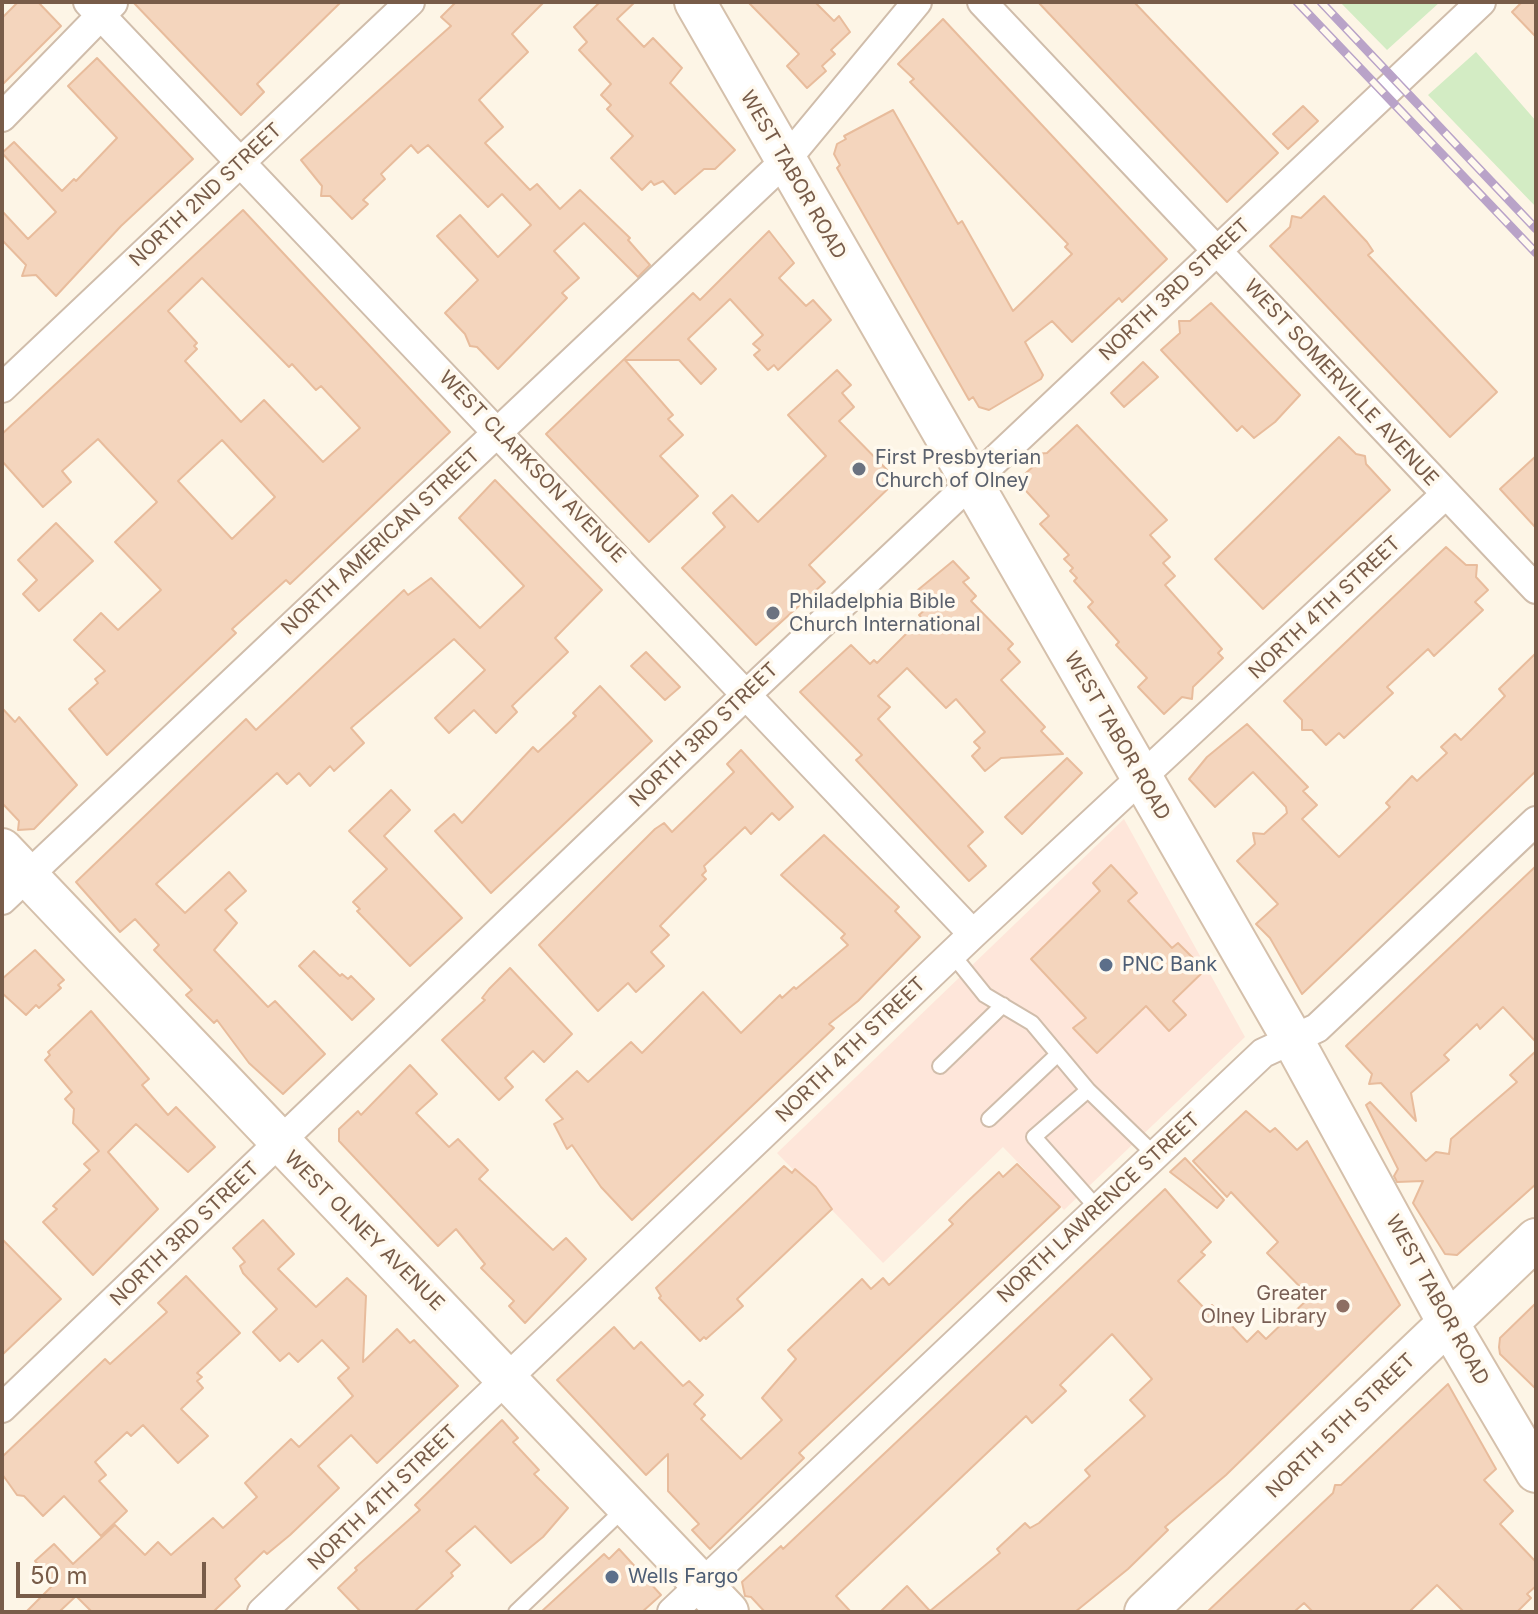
<!DOCTYPE html>
<html>
<head>
<meta charset="utf-8">
<style>
	body { margin:0 }
	#map { position:relative; width:1538px; height:1614px; overflow:hidden; background:#fdf5e6; font-family:Inter,sans-serif }
	canvas { display:block }
	.frame { position:absolute; inset:0; border:4px solid #785c49; pointer-events:none }
	.scale { position:absolute; left:16px; top:1562px; width:190px; height:36px; box-sizing:border-box; border:4px solid #785c49; border-top:0; padding-left:10px; font-size:24px; line-height:28px; white-space:nowrap; color:#785c49; -webkit-text-stroke:6px #fff9ee; paint-order:stroke }
</style>
</head>
<body>
<div id="map">
<canvas width="1538" height="1614"></canvas>
<div class="frame"></div>
<div class="scale">50 m</div>
</div>
<script>
const ctx = document.querySelector('canvas').getContext('2d');
ctx.lineJoin = 'round';
function fillPath(path, color) { ctx.fillStyle = color; ctx.fill(path, 'evenodd'); }
function stroke(path, color, width, dash) { ctx.strokeStyle = color; ctx.lineWidth = width; ctx.lineCap = dash ? 'butt' : 'round'; ctx.setLineDash(dash || []); ctx.stroke(path); }
function drawText(font, color, halo, rows, align = 'center') {
  ctx.font = font + ' Inter,sans-serif'; ctx.lineWidth = 7; ctx.setLineDash([]); ctx.textBaseline = 'middle'; ctx.strokeStyle = halo; ctx.fillStyle = color; for (const [text, x, y, turn = 0] of rows) {
    ctx.save(); ctx.translate(x, y); ctx.rotate((+turn || 0) * Math.PI / 180); ctx.textAlign = isNaN(turn) ? turn : align; if (halo) ctx.strokeText(text, 0, 0); ctx.fillText(text, 0, 0); ctx.restore();
  }
}
fillPath(new Path2D(`
	M1124 819 1245 1037 1064 1210 1003 1147 883 1263 777 1153Z`), '#fee6da');
fillPath(new Path2D(`
	M1340 2H1440L1387 50Z
	M1476 52 1536 121V207L1428 95Z`), '#d3ecc4');
const building = new Path2D(`
	M18 2H38L61 26 2 85V18Z
	M133 2H341L257 84 264 92 241 115Z
	M456 2H544L512 34 528 52 479 100 503 127 485 143 530 190 537 184 560 209 580 190 630 238 628 240 650 265 638 277 584 223 554 251 579 278 562 293 567 298 498 369 477 347 470 346 465 334 445 313 478 280 437 236 460 215 498 257 531 225 502 194 488 207 428 145 418 153 411 145 381 174 385 179 363 200 368 204 352 219 330 196H321L322 186 301 160 451 26 441 17Z
	M600 2H635L617 19 644 47 653 38 682 68 670 83 735 150 715 169H704L675 194 663 181 654 185 651 181 642 190 611 158 633 136 607 109 611 105 601 95 611 84 579 50 587 42 574 27Z
	M748 2H815L834 21 839 16 850 32 831 50 835 54 822 66 826 71 807 88 787 66 799 54Z
	M1038 2H1134L1278 153 1227 202Z
	M1522 2H1536V37L1512 12Z
	M943 19 1167 259 1122 302 1119 298 1072 342 1052 321 1025 342 1043 375 1041 379 989 410 979 407 973 397 969 400 837 168 840 165 834 154 837 144 846 139 844 136 893 110 958 224 962 221 1013 311 1072 254 1065 247 1068 244 910 82 914 79 898 64Z
	M97 58 193 159 121 226 56 296 36 275 22 276 26 265 2 240V211L28 239 56 212 2 153 14 142 62 191 74 179 76 181 117 138 68 86Z
	M1303 106 1318 121 1288 149 1273 134Z
	M1324 196 1367 242 1373 251 1368 255 1497 392 1450 437 1270 246 1290 227 1292 216 1301 218Z
	M243 210 450 432 290 584 286 580 232 629 236 633 107 755 69 709 98 683 95 679 105 671 74 640 101 613 118 630 161 590 115 542 157 502 98 439 62 471 71 482 43 507 2 461V434ZM202 278 289 367 292 364 316 390 321 386 360 428 323 462 264 400 241 422 185 361 197 349 194 346 197 343 168 311ZM222 440 275 497 232 539 178 481Z
	M769 231 794 263 779 278 806 306 813 300 831 320 778 370 774 365 768 370 754 355 760 350 753 344 763 335 730 299 688 339 716 369 701 384 679 360H625L673 415 668 419 683 435 660 456 698 496 649 542 546 434 693 293 700 300Z
	M1211 303 1300 395 1275 422 1254 438 1242 426 1237 431 1161 350 1180 333 1179 321H1190Z
	M1143 362 1158 377 1124 407 1111 393Z
	M837 370 851 385 842 393 854 407 839 421 897 480 809 565 825 582 756 645 682 568 725 527 713 513 732 495 758 522 826 456 788 415Z
	M1077 425 1167 520 1150 535 1170 557 1163 563 1175 576 1165 585 1222 649 1218 653 1223 658 1193 687 1192 699 1182 697 1164 714 1138 687 1147 678 1116 645 1119 642 1088 607 1093 602 1074 581 1077 578 1070 571 1073 568 1064 559 1069 555 1040 524 1049 516 1017 481 1037 463 1036 454 1047 453Z
	M1339 437 1356 454 1365 456 1366 464 1390 490 1263 609 1215 559Z
	M1536 456V528L1500 489Z
	M495 480 602 590 555 638 568 652 512 706 517 712 496 733 474 710 449 733 435 718 485 670 454 639 351 728 364 743 334 771 330 766 310 786 299 773 287 784 277 773 156 884 185 913 229 872 246 891 225 910 237 923 214 950 268 1007 275 1001 325 1054 283 1094 249 1063 217 1020 214 1023 186 995 192 990 154 950 159 945 135 919 120 932 76 882 246 719 256 730 404 590 408 595 431 578 480 628 524 586 459 518Z
	M56 523 93 561 39 611 23 594 37 580 18 560Z
	M1446 547 1466 565H1477L1476 577 1488 590 1475 602 1483 610 1434 656 1428 649 1387 687 1393 693 1344 738 1339 733 1326 745 1312 730H1302V720L1284 701Z
	M953 561 969 578 963 582 976 596 971 601 1013 644 1008 649 1020 662 1001 680 1045 727 1041 731 1063 754 1001 758 985 771 972 756 980 748 974 742 985 732 956 699 946 708 907 668 878 696 890 707 878 719 983 832 968 846 986 866 969 881 856 760 862 755 800 692 851 645 870 664 874 660 877 663 922 618 919 615 926 609 913 594Z
	M646 652 680 687 665 700 631 666Z
	M1536 653V771L1302 994 1270 938 1256 924 1278 904 1237 861 1255 844 1253 833 1264 834 1287 813 1286 807 1253 772 1215 807 1189 779 1207 757 1247 724 1308 787 1303 791 1317 805 1302 819 1339 857 1390 807 1386 803 1412 776 1417 781 1447 753 1441 747 1455 734 1461 740 1505 696 1499 689Z
	M600 686 652 741 491 893 435 831 454 814 462 823 533 747 538 752 576 716 573 713Z
	M2 708 15 722 19 717 77 785 34 829 18 830 19 821 2 803Z
	M741 750 793 807 779 820 772 813 751 834 745 827 704 866 706 871 702 875 706 879 660 926 669 935 651 952 664 966 636 992 628 983 598 1011 539 945 655 829 664 823 672 832 734 772 727 764Z
	M1067 758 1082 773 1022 834 1005 817Z
	M391 790 410 810 384 836 462 918 410 966 357 911 360 909 353 902 387 869 349 831Z
	M824 835 899 907 895 911 920 937 858 1001 829 1024 834 1028 632 1220 601 1187 572 1145 567 1149 554 1124 563 1119 546 1100 577 1071 588 1082 631 1042 642 1053 703 992 741 1033 780 995 782 998 794 987 796 989 848 945 841 938 845 934 781 875Z
	M1111 865 1137 893 1128 901 1172 948 1178 943 1205 970 1173 1001 1186 1015 1169 1031 1146 1006 1097 1053 1073 1028 1086 1018 1031 959 1100 891 1093 883Z
	M1536 866V1042L1503 1007 1480 1029 1477 1024 1444 1055 1449 1060 1411 1093 1416 1121 1381 1083 1369 1084 1372 1074 1346 1046Z
	M35 950 64 980 58 985 61 988 39 1008 36 1005 26 1015 2 993V979Z
	M314 951 340 976 342 974 348 979 351 976 374 999 352 1020 299 966Z
	M510 968 572 1034 544 1062 533 1051 505 1078 513 1087 499 1100 442 1040 485 1000 482 998 489 989Z
	M91 1011 149 1079 142 1085 168 1115 176 1107 215 1147 188 1172 136 1124 108 1152 158 1209 93 1275 43 1222 57 1209 53 1206 90 1170 84 1164 99 1151 73 1123 74 1109 65 1099 72 1092 45 1060 50 1055 48 1052Z
	M1536 1051V1184L1457 1255 1445 1254 1413 1203 1423 1181 1397 1182 1394 1176 1398 1169 1366 1105 1370 1102 1426 1161 1436 1152 1449 1154 1451 1139 1517 1082 1510 1075Z
	M410 1065 437 1094 416 1113 449 1147 458 1139 488 1170 479 1179 553 1250 566 1238 586 1259 525 1323 509 1306 514 1301 481 1268 485 1264 456 1229 438 1246 339 1141V1129L358 1111 361 1115Z
	M1246 1111 1270 1132 1275 1128 1297 1150 1307 1141 1400 1305 1226 1475 1165 1527 1168 1530 1128 1569 1075 1612H880L907 1586 930 1611 1000 1553 997 1549 1025 1523 1030 1528 1039 1523 1090 1476 1085 1470 1145 1416 1130 1400 1152 1379 1112 1334 1060 1385 1066 1391 1032 1423 1026 1416 836 1596 851 1612H765L751 1597 745 1596 742 1582 781 1546 783 1549 1165 1189 1211 1242 1201 1252 1205 1255 1178 1281 1206 1310 1212 1305 1247 1342 1258 1331 1266 1339 1310 1297 1267 1253 1278 1242 1231 1192 1227 1197 1193 1161Z
	M1185 1158 1224 1200 1217 1208 1170 1172Z
	M1017 1164 1060 1207 799 1453 804 1458 710 1549 692 1530 699 1524 668 1491V1454L646 1475 557 1380 614 1327 634 1349 641 1342 683 1386 689 1381 703 1395 694 1404 705 1415 701 1419 741 1459 782 1420 762 1398 796 1359 788 1350 862 1279 871 1289 883 1278 889 1285 953 1224 949 1220 968 1201 999 1172 1003 1177Z
	M784 1166 792 1173 795 1169 816 1187 832 1209 737 1299 743 1306 706 1339 704 1337 700 1341 659 1298 661 1296 656 1288Z
	M263 1220 294 1254 278 1269 316 1307 347 1278 366 1296 363 1362 397 1329 410 1343 414 1340 458 1386 377 1463 351 1435 318 1466 339 1488 290 1535 267 1554 264 1551 235 1579 240 1586 213 1612H92L76 1596 59 1612H26L55 1583 35 1561 54 1544 73 1564 115 1525 145 1555 158 1542 171 1555 213 1518 223 1528 257 1497 245 1483 291 1439 299 1447 353 1396 338 1378 349 1368 322 1340 298 1362 289 1353 280 1361 253 1332 277 1309 243 1273 240 1266 245 1262 233 1248Z
	M2 1239 61 1299 2 1355Z
	M186 1276 240 1333 197 1373 202 1377 197 1381 203 1388 181 1409 208 1436 178 1463 143 1425 131 1436 127 1432 95 1462 106 1475 99 1481 127 1511 101 1536 64 1496 43 1516 24 1496 17 1495 2 1474V1457L105 1359 110 1364 167 1312 158 1303Z
	M1536 1303V1389L1500 1354 1499 1347 1500 1338Z
	M1448 1384 1496 1469 1484 1480 1513 1511 1500 1524 1536 1562V1586L1527 1594 1531 1598 1517 1612H1464L1437 1585 1409 1612H1313L1304 1603 1294 1612H1207L1333 1493 1335 1485H1341Z
	M502 1420 518 1438 513 1442 539 1470 534 1474 568 1508 543 1537 511 1563 475 1526 446 1551 460 1565 451 1573 453 1576 414 1612H361L338 1588 357 1570 355 1568 420 1510 415 1505Z
	M619 1549 661 1595 642 1612H541L604 1554 609 1559Z`);
fillPath(building, '#f4d5bd');
stroke(building, '#e8bc9c', 2);
const lane = new Path2D(`
	M952 954 985 995 1032 1023 1088 1090
	M940 1066 1003 1005
	M989 1119 1058 1054
	M1098 1209 1034 1137 1088 1090 1155 1155
	M516 1612 625 1508`);
const street = new Path2D(`
	M88 2 973 934
	M982 2 1536 589
	M2 117 113 3
	M2 388 410 2
	M2 900 785 161 917 2
	M2 1408 748 693 1481 2
	M262 1612 973 934 1446 494
	M672 1612 1263 1053 1317 1028 1536 821`);
const secondary = new Path2D(`
	M695 2 1293 1040 1448 1323 1536 1472
	M2 849 728 1612
	M1145 1612 1536 1239`);
stroke(lane, '#d0bdab', 18);
stroke(street, '#d0bdab', 32);
stroke(secondary, '#d5c0ab', 44);
stroke(lane, '#fff', 14);
stroke(street, '#fff', 28);
stroke(secondary, '#fff', 40);
const rail = new Path2D(`
	M1297 2 1536 253
	M1321 2 1536 229`);
stroke(rail, '#b9a3c8', 9);
stroke(rail, '#fff9ee', 6, [18]);
for (const [x, y, r, color] of [
	[859,469,8,"#6b7280"],
	[773,613,8,"#6b7280"],
	[1106,965,8,"#5c6f8a"],
	[1343,1306,8,"#8d6e63"],
	[612,1577,8,"#5c6f8a"]
]) { const dot = new Path2D(); dot.arc(x, y, r, 0, 2 * Math.PI); ctx.fillStyle = color; ctx.fill(dot); stroke(dot, '#fff9ee', 3); }
drawText('20px', '#785c49', '#fff9ee', [
	["WEST TABOR ROAD",793,175,60],
	["NORTH 2ND STREET",206,195,-43],
	["NORTH 3RD STREET",1175,290,-43],
	["WEST SOMERVILLE AVENUE",1341,383,47],
	["WEST CLARKSON AVENUE",532,467,46],
	["NORTH AMERICAN STREET",381,542,-43],
	["NORTH 4TH STREET",1325,608,-43],
	["NORTH 3RD STREET",704,735,-44],
	["WEST TABOR ROAD",1117,736,60],
	["NORTH 4TH STREET",851,1050,-44],
	["NORTH LAWRENCE STREET",1099,1208,-43],
	["WEST OLNEY AVENUE",364,1231,45],
	["NORTH 3RD STREET",185,1234,-44],
	["WEST TABOR ROAD",1437,1300,61],
	["NORTH 5TH STREET",1341,1426,-44],
	["NORTH 4TH STREET",383,1498,-44]
]);
drawText('20px', '#5b616d', '#fff9ee', [
	["First Presbyterian",875,458],
	["Church of Olney",875,481],
	["Philadelphia Bible",789,602],
	["Church International",789,625]
], 'left');
drawText('20px', '#4e5e75', '#fff9ee', [
	["PNC Bank",1122,965],
	["Wells Fargo",628,1577]
], 'left');
drawText('20px', '#785e54', '#fff9ee', [
	["Greater",1327,1294],
	["Olney Library",1327,1317]
], 'right');
</script>
</body>
</html>
